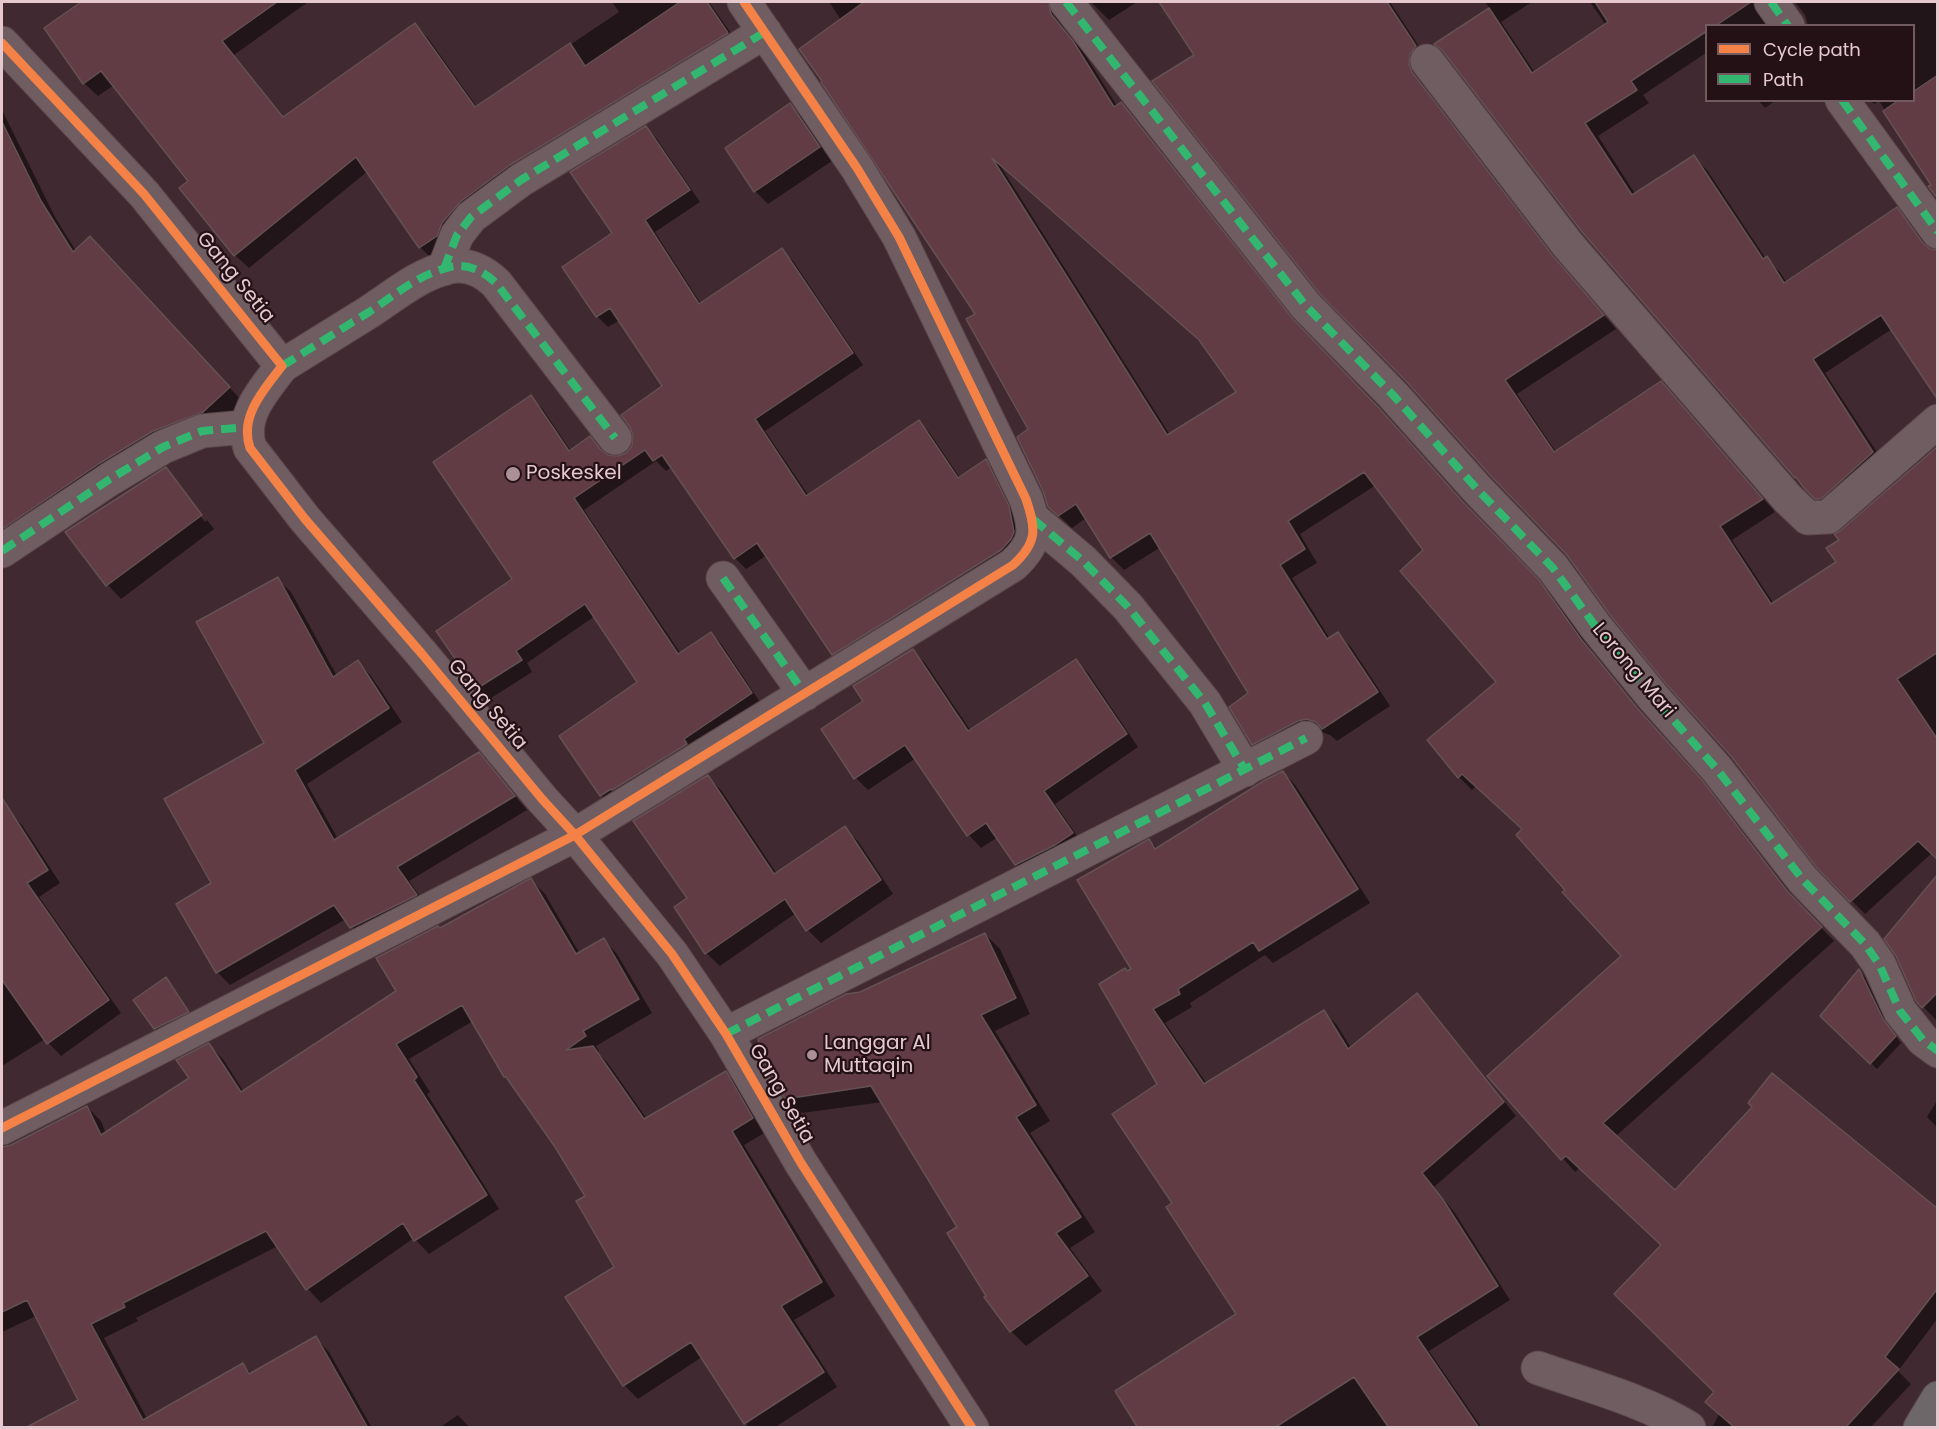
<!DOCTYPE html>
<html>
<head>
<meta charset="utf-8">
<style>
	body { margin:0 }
	#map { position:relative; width:1939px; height:1429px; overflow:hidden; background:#402930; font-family:Poppins,sans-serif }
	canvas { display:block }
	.frame { position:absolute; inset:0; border:3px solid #e5c9cf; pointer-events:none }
	.legend { position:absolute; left:1705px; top:24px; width:210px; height:78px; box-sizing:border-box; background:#241116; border:2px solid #715b60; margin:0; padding:8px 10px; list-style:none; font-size:18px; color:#e5c9cf }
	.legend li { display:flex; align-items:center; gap:12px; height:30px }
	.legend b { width:30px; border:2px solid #715b60 }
</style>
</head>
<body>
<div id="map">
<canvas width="1939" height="1429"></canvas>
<div class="frame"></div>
<ul class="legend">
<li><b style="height:8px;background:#f48246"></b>Cycle path</li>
<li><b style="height:8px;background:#33b770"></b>Path</li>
</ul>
</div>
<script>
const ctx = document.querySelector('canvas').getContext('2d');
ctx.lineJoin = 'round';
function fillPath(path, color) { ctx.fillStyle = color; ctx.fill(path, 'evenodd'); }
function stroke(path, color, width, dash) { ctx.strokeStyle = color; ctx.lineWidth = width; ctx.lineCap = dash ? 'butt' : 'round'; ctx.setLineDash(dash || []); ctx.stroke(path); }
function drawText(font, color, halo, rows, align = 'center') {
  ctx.font = font + ' Poppins,sans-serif'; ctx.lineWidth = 4.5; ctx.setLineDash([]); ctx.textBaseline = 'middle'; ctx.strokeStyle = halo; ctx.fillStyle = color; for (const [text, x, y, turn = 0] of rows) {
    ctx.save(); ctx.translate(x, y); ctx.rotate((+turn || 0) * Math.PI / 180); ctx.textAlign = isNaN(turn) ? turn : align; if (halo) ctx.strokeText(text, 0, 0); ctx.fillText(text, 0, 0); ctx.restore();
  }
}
fillPath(new Path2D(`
	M84 2H308L234 55 285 118 415 25 428 38 477 107 619 12 612 2H709L740 46 433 260 420 247 368 171 249 268 235 255 181 188 190 181 114 85 98 96 84 83 46 28Z
	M829 2H1067L1060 20 1064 28 1086 56 1117 106 1121 104 1134 117 1305 334 1552 595 1594 654 1651 724 1715 795 1801 907 1834 941 1616 1136 1675 1192 1938 1211V1318L1898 1371 1911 1384 1870 1428H1712L1719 1414 1716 1392 1663 1245 1580 1168 1575 1172 1489 1076 1623 956 1567 890 1523 830 1476 786 1472 790 1459 777 1498 683 1425 551 1376 485 1300 534 1317 563 1292 578 1330 639 1338 634 1351 647 1390 706 1337 741 1330 735 1321 732 1266 757 1253 744 1250 693 1161 547 1124 570 1111 557 1086 518 1072 528 1049 506 1030 430 841 20ZM1001 167 1203 344 1238 392 1170 435Z
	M1091 2H1137L1109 20Z
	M1161 2H1390L1428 60 1421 78 1425 87 1566 271 1616 329 1517 394 1556 452 1674 396 1775 512 1732 540 1774 604 1838 563 1841 541 1938 448V858L1932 853 1865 914 1818 867 1196 55Z
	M1485 2H1532L1501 22 1535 73 1606 25 1590 2H1772L1768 26H1706V53L1643 95 1649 103 1598 136 1636 195 1694 157 1707 170 1766 259 1780 272 1787 283 1897 209 1910 222 1930 250 1892 329 1825 373 1886 466 1830 511 1796 477 1449 56 1437 44 1490 9Z
	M1795 2H1938V197L1933 185 1879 101 1874 104 1870 100H1914V26H1808L1805 15Z
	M1758 100H1776L1765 108Z
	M790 105 803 118 832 161 768 204 755 191Z
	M2 110 55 217 76 251 104 252 243 402 217 426 2 555Z
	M646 128 657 139 700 202 655 232 701 304 781 250 793 261 863 365 765 431 809 496 919 422 930 433 960 478 985 461 997 472 1019 519 1025 540 845 665 833 654 767 555 746 569 735 558 672 467 666 471 656 461 584 510 681 654 711 633 722 645 762 705 612 806 601 795 639 682 595 616 527 663 532 672 488 700 477 688 514 579 530 397 542 408 571 451 590 438 607 456 618 458 628 454 634 445 635 435 664 386 620 320 608 327 597 316 614 233Z
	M165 469 178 482H174L205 522 207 520 214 529 121 599 108 585 67 532Z
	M277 579 291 592 337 676 358 662 371 676 402 722 307 784 338 839 479 754 527 810 409 881 429 909 364 941 346 919 230 985 217 972 213 884 266 743Z
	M912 651 925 663 971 731 1076 661 1088 673 1138 747 1055 804 1084 846 1029 877 1016 864 998 837 981 848 969 835 916 758 868 790 856 778 865 701Z
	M1283 772 1296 786 1370 903 1273 963 1265 955 1190 1003 1192 1007 1165 1023 1207 1084 1324 1012 1337 1025 1351 1048 1417 995 1430 1008 1516 1116 1434 1187 1455 1213 1510 1300 1429 1351 1482 1428H1140L1238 1315 1174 1203 1159 1084 1127 972 1133 969 1149 841 1158 849Z
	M708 777 721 790 777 874 844 828 858 841 893 894 821 943 808 930 796 913 720 966 706 953 689 899Z
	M9 812 22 825 60 883 39 897 121 1013 61 1056 45 1039 2 1066V817Z
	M1938 876V1019L1936 1020 1917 1000Z
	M531 880 545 894 580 954 604 940 617 954 652 1013 596 1046 599 1051 597 1052 607 1062 647 1119 725 1072 739 1086 766 1132 744 1145 835 1296 794 1320 837 1387 774 1428H749L702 1357 638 1399 624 1385 567 1298 617 1267 587 1197 556 1146 512 1084 505 1077 473 1021 409 1059 430 1092 427 1094 499 1209 429 1254 414 1238 321 1303 308 1289 278 1246 136 1318 138 1321 104 1338 147 1419 242 1365 252 1374 316 1338 329 1352 372 1428H75L80 1400 36 1316 2 1332V1148L11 1146 87 1107 101 1121 106 1134 191 1078 209 1045 223 1059 244 1092 398 992 440 930Z
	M985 934 1000 949 1030 1014 995 1031 1050 1121 1030 1133 1095 1232 1070 1248 1102 1291 1026 1346 1011 1331 988 1296 959 1227 883 1102 802 1113 787 1098 860 994Z
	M1859 971 1865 977 1889 1027 1901 1043 1877 1069 1822 1016Z
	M166 979 172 985 194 1018 162 1035 155 1028Z
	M1938 1099V1128L1927 1117Z
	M458 1415 470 1428H439Z`), '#0007');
const building = new Path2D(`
	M81 2H277L222 41 283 117 415 23 475 107 570 43 585 66 680 2H707L728 33 510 165 460 202 442 223 437 236 419 248 356 157 234 256 179 188 188 181 101 71 83 84 44 28Z
	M864 2H1048L1051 14 1073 41 1114 107 1121 102 1293 319 1379 408 1463 502 1539 580 1581 639 1638 709 1702 780 1788 892 1822 927 1603 1123 1675 1190 1752 1107 1748 1103 1772 1073 1938 1209V1288L1885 1357 1899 1369 1845 1428H1735L1705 1402 1714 1392 1614 1294 1661 1245 1566 1156 1561 1160 1487 1076 1621 956 1562 892 1565 890 1516 835 1522 829 1462 774 1458 778 1427 740 1496 682 1400 571 1423 550 1364 472 1288 521 1305 549 1280 565 1327 639 1338 632 1378 692 1322 729 1316 722 1306 719 1298 721 1252 745 1229 707 1248 693 1150 533 1110 558 1076 504 1058 516 1048 507 1043 491 1017 437 1028 429 966 319 975 314 821 82 822 81 799 49ZM992 158 1199 340 1236 392 1167 435Z
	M1159 2H1387L1416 46 1410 54 1409 64 1412 72 1553 256 1604 315 1505 380 1554 452 1661 381 1763 499 1720 526 1771 604 1836 562 1826 548 1839 540 1834 534 1840 531 1938 446V652L1897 679 1938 740V860L1918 841 1850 902 1817 868 1731 756 1667 685 1611 616 1567 555 1491 476 1407 382 1320 294 1152 81 1194 55Z
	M1595 2H1751L1715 26H1707V31L1631 81 1637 90 1585 123 1632 195 1694 155 1763 259 1767 256 1784 283 1897 207 1923 243 1930 249 1938 250V400L1881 315 1813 359 1873 452 1821 499H1815L1804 488 1796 477 1795 478 1583 233 1442 50 1434 44 1489 8 1532 73 1608 22Z
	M1938 75V199L1928 186 1931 185 1883 111 1899 100H1914V91Z
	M790 103 820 147 754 192 725 148Z
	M2 122 41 201 73 252 90 236 230 387 203 412 153 431 100 463 2 529Z
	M646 126 690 190 645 220 699 304 782 248 853 353 755 419 806 496 919 420 958 478 986 459 1009 506 1014 532 1011 539 1001 550 832 655 757 543 734 559 662 455 653 461 645 450 574 498 678 654 711 632 752 693 684 739 687 744 612 790 611 789 600 796 559 736 637 682 585 604 516 651 522 660 476 689 436 631 512 579 433 462 531 395 569 451 590 436 600 449 608 455 618 456 626 453 632 446 633 435 630 427 621 415 662 386 610 308 596 317 562 267 612 233 570 172Z
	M166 467 202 515 106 586 65 532Z
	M278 577 333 677 358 660 389 708 295 770 334 840 479 752 515 796 397 867 417 895 350 928 334 905 216 973 176 904 211 883 164 799 264 743 196 622Z
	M913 649 968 731 1076 659 1127 734 1044 791 1073 833 1055 845 1015 865 986 823 967 836 905 745 854 779 821 729 863 701 853 686Z
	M1283 771 1358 889 1259 951 1253 942 1178 989 1180 994 1153 1009 1204 1084 1324 1010 1348 1049 1417 993 1504 1102 1422 1173 1442 1198 1498 1286 1417 1337 1479 1428H1389L1354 1377 1274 1428H1138L1115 1391 1236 1314 1166 1207 1172 1203 1112 1114 1157 1084 1099 984 1125 968 1127 971 1131 969 1077 880 1149 839 1155 849 1265 780Z
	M708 775 774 874 845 826 881 880 806 931 785 899 705 954 674 907 687 898 633 821Z
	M2 798 48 870 27 883 109 1000 47 1044 2 980Z
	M1938 874V992L1922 1008 1916 1001 1896 956 1884 939Z
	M531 878 576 954 604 938 639 999 583 1031 586 1036 566 1050 593 1046 644 1119 726 1071 753 1118 732 1131 822 1282 781 1306 824 1372 744 1424 691 1342 623 1386 565 1297 614 1267 576 1201 585 1196 555 1147 506 1077H504L462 1005 396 1044 417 1077 414 1080 487 1195 414 1241 403 1223 306 1290 266 1231 123 1303 125 1307 91 1324 143 1420 243 1363 249 1374 316 1336 368 1428H25L78 1400 27 1300 2 1312V1147L11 1145 87 1106 101 1135 189 1078 176 1060 209 1043 241 1092 396 991 376 958 438 926 440 928Z
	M985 933 1016 998 981 1015 1036 1105 1016 1117 1081 1217 1056 1233 1088 1276 1010 1332 984 1297 986 1296 947 1233 957 1227 871 1086 785 1099 758 1051 760 1050 758 1039 846 994 860 992Z
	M1859 969 1883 1019 1896 1036 1870 1064 1820 1016Z
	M166 977 189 1012 154 1029 133 1000Z`);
fillPath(building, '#613c44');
stroke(building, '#645153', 1.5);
const minor = new Path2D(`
	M1066 2 1306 306 1393 395 1477 489 1553 568 1596 627 1653 697 1716 768 1803 880 1865 944 1879 964 1900 1011 1923 1040 1938 1051
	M1771 2 1788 26
	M2 43 144 194 282 366C264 390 239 416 250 448L305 519 422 654 542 799 575 835 672 954 726 1034 801 1163 972 1428
	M1427 61 1568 245 1788 499 1808 518 1828 517 1938 421
	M1842 100 1938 232
	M444 269 457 235 471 217 521 180 765 32
	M282 366C311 348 340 330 369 312 395 295 419 274 450 267 468 263 483 271 496 283L615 438
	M1033 519 1083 561 1128 607 1205 703 1245 770
	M2 551 110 479 163 447 202 431 246 427
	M723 578 805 694
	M726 1034 1306 738
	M2 1128 575 835 1013 565C1038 542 1036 529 1026 499L899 237 857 168 744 2
	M1538 1368C1586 1385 1646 1401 1689 1428`);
const major = new Path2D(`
	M1920 1428 1938 1398`);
stroke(minor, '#5b464c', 35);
stroke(major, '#5b464c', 35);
stroke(minor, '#6f5d61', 33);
stroke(major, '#6e676a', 33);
stroke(new Path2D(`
	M1066 2 1306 306 1393 395 1477 489 1553 568 1596 627 1653 697 1716 768 1803 880 1865 944 1879 964 1900 1011 1923 1040 1938 1051
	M1771 2 1788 26
	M1842 100 1938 232
	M444 269 457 235 471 217 521 180 765 32
	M282 366C311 348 340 330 369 312 395 295 419 274 450 267 468 263 483 271 496 283L615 438
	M1033 519 1083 561 1128 607 1205 703 1245 770
	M2 551 110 479 163 447 202 431 246 427
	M723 578 805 694
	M726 1034 1306 738`), '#33b770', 8, [15, 8]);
stroke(new Path2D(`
	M2 43 144 194 282 366C264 390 239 416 250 448L305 519 422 654 542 799 575 835 672 954 726 1034 801 1163 972 1428
	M2 1128 575 835 1013 565C1038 542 1036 529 1026 499L899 237 857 168 744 2`), '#f48246', 9);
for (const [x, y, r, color] of [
	[513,474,8,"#ab9197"],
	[812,1055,6,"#ab9197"]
]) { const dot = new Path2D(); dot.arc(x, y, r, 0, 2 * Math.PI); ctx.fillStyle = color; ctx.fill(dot); stroke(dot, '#241116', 2); }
drawText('20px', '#e5c9cf', '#241116', [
	["Gang Setia",235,278,51],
	["Lorong Mari",1633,671,50],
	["Gang Setia",487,705,50],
	["Gang Setia",781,1094,60]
]);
drawText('20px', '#e5c9cf', '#241116', [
	["Poskeskel",526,474],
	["Langgar Al",824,1044],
	["Muttaqin",824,1067]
], 'left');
</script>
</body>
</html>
